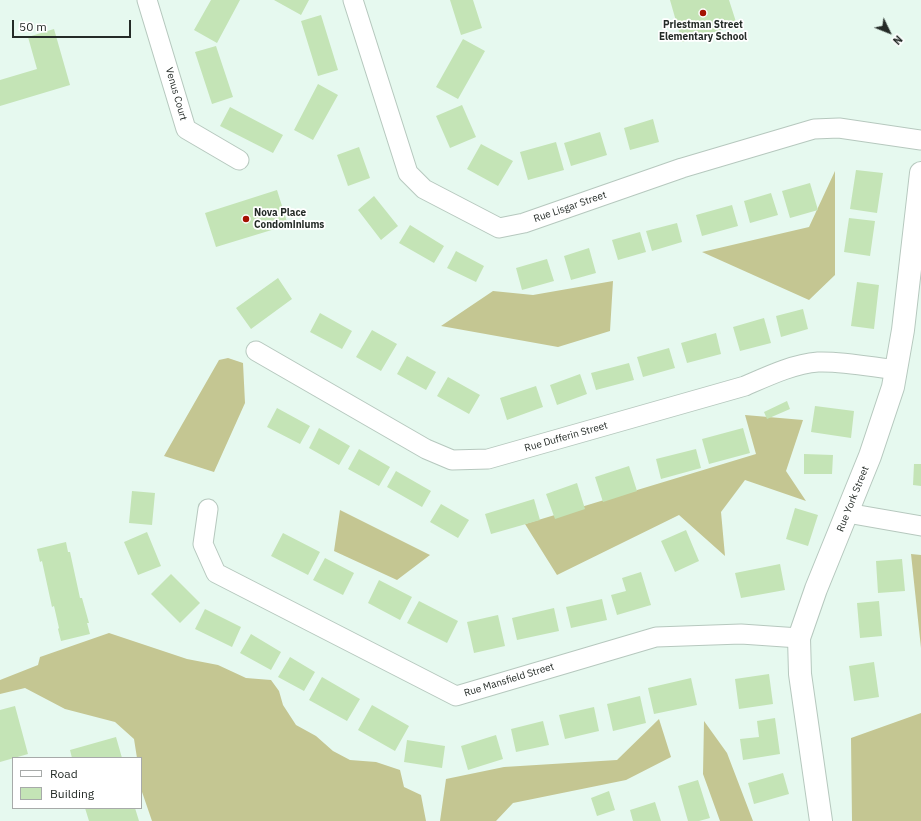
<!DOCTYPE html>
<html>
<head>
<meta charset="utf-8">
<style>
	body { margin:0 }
	#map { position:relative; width:921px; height:821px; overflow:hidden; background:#e6f9ef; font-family:"IBM Plex Sans",sans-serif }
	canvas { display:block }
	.legend { position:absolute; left:12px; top:757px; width:130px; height:52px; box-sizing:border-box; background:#fff; border:1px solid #a7aaa9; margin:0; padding:5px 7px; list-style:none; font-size:12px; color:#242b27 }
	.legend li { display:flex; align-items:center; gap:8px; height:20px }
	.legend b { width:20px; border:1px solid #a7aaa9 }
	.north { position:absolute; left:869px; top:12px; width:40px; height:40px; -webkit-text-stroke:3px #fff; paint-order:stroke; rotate:133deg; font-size:11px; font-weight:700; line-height:16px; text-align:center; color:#242b27 }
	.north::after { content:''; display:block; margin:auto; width:14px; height:18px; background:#242b27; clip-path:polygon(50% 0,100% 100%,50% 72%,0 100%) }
	.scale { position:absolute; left:12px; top:20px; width:119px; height:18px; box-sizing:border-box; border:2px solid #242b27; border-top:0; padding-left:5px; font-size:12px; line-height:14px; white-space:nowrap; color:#242b27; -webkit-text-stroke:3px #fff; paint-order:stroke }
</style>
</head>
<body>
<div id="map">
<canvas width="921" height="821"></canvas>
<ul class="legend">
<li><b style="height:5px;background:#fff"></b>Road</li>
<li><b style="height:11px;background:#c4e4b6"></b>Building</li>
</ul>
<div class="north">N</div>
<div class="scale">50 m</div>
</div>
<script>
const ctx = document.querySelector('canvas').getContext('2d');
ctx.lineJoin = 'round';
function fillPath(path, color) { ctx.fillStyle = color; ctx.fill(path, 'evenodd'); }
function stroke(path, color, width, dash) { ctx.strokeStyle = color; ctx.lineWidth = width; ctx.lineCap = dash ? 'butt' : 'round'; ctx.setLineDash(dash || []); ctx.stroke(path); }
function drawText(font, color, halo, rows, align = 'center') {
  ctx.font = font + ' "IBM Plex Sans",sans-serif'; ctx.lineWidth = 3.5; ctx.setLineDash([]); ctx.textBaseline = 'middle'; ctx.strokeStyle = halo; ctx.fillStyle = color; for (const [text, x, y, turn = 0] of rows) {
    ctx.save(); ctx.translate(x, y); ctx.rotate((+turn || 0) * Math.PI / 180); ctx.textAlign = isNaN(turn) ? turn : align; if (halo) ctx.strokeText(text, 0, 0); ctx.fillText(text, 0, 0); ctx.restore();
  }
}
fillPath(new Path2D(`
	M835 171V275L809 300 702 252 809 227Z
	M613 281 610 331 558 347 441 326 493 291 533 295Z
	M228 358 243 363 245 403 214 472 164 456 219 360Z
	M745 415 803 420 786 471 806 501 745 480 721 512 725 556 679 515 557 575 525 524 756 454Z
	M340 510 430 555 397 580 334 551Z
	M911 554 921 555V648Z
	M109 633 187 659 218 665 246 678 271 680 279 691 283 705 296 725 316 736 333 751 350 760 376 762 400 770 404 787 421 795 426 821H152L141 789V758H137L134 739 115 722 65 709 25 688 0 694V680L38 665 40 657Z
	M921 713V821H852L851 738Z
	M659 719 671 757 626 780 513 803 496 821H440L446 779 504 767 617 760Z
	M704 721 727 753 753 821H720L703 774Z`), '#c4c692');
fillPath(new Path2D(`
	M211 0H240L217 43 194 30Z
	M274 0H309L301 15Z
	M450 0H473L482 28 461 35Z
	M670 0H729L737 25 682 42Z
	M321 15 338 70 318 76 301 21Z
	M54 29 70 85 0 106V80L37 69 28 37Z
	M463 39 485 51 458 99 436 87Z
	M216 46 233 97 212 104 195 52Z
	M318 84 338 95 313 140 294 130Z
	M462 105 476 137 450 148 436 116Z
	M230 107 283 135 273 153 220 126Z
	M653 119 659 142 630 150 624 128Z
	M600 132 607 155 571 166 564 143Z
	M556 142 564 170 528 180 520 152Z
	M481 144 513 161 498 186 467 169Z
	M359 147 370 178 348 186 337 155Z
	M856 170 883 173 877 213 850 209Z
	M810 183 818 210 790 218 782 191Z
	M277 190 288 225 216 247 205 213Z
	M771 193 778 215 750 223 744 201Z
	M374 196 398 226 381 240 358 210Z
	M732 205 738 226 702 236 696 215Z
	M849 218 875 221 870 256 844 252Z
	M677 223 682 242 652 251 646 231Z
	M410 225 444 246 434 263 399 243Z
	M640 232 646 252 618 260 612 240Z
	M589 248 596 273 571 280 564 256Z
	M456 251 484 266 476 282 447 268Z
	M547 259 554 281 522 290 516 268Z
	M278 278 292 299 251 329 236 308Z
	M857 282 879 285 874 329 851 326Z
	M803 309 808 329 781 337 776 316Z
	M320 313 352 331 342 349 310 332Z
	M764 318 771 343 740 351 733 327Z
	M372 330 397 344 381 371 356 357Z
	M716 333 721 354 687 363 681 343Z
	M669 348 675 368 643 377 637 357Z
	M407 356 436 372 426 390 397 374Z
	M629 363 634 380 596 390 591 373Z
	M580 374 587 394 557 405 550 385Z
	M448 377 480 395 469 414 437 396Z
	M536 386 543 407 507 420 500 398Z
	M787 401 790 409 767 419 764 412Z
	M815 406 854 411 851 438 811 432Z
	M277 408 310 426 300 444 267 427Z
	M319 428 350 446 339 465 309 448Z
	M743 428 750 453 709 464 702 439Z
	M359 449 390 467 379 486 348 469Z
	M696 449 701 468 661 479 656 459Z
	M804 454 833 455 832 474H804Z
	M914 464H921V486L913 485Z
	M629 466 637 491 603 502 595 477Z
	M396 471 431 491 422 507 387 487Z
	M577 483 585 509 555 519 546 494Z
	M132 491 155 493 152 525 129 523Z
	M534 499 540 520 491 534 485 514Z
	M441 504 469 520 458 538 430 522Z
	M795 508 818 515 808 546 786 539Z
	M686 530 699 561 675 572 661 541Z
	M147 532 161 566 138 575 124 542Z
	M283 533 320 552 308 575 271 556Z
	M66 542 68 552H70L80 598H82L89 623H87L90 634 61 641 58 629 59 628 54 606 52 607 42 561 40 562 37 549Z
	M325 558 354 573 343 595 313 580Z
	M902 559 905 591 878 593 876 561Z
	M780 564 785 590 741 598 735 573Z
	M641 572 651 605 617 615 611 595 626 591 622 578Z
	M171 574 200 603 180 623 151 594Z
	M379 580 412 597 400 620 368 603Z
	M602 599 607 620 571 628 566 607Z
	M419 601 458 621 447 643 407 623Z
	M879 601 882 636 860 638 857 603Z
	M554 608 559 631 517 640 512 618Z
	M205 609 241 627 232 647 195 629Z
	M498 615 505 646 474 653 467 622Z
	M251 634 281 652 271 670 240 653Z
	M290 657 315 672 304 691 278 677Z
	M874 662 879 697 854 701 849 666Z
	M769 674 773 704 739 709 735 679Z
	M322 677 360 699 347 721 309 700Z
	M691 678 697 705 654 714 648 688Z
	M640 696 646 723 613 731 607 704Z
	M372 705 409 726 395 751 358 730Z
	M15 706 28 754 0 762V710Z
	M594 707 599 731 565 739 559 715Z
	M775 718 780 754 743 760 740 739 759 737 757 721Z
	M543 721 549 745 516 752 511 729Z
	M496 735 503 759 468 770 461 746Z
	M116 737 122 758H72L70 750Z
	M407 740 445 746 442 768 404 762Z
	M783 773 789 794 754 804 748 783Z
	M698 780 710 818 699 821H688L678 786Z
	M609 791 615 810 597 816 591 798Z
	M655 802 661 821H633L630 810Z
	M85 808H135L139 821H89Z`), '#c4e4b6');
const street = new Path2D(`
	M147 0 186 129 239 160
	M353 0 408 173 424 189 499 228 524 223 682 168 814 129 839 128 921 140
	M256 351 426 449 452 460 488 459 745 386C768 376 793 364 818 362 844 361 871 367 896 370
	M208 509 203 544 216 573 456 696 656 637 741 634 799 638
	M847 513 921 526`);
const secondary = new Path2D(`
	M821 821 800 674 799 638 816 589 870 456 893 387 903 330 921 173`);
stroke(street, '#b6c8be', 21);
stroke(secondary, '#b6c8be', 24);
stroke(street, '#fff', 19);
stroke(secondary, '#fff', 22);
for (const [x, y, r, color] of [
	[703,13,4,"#a41100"],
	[246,219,4,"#a41100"]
]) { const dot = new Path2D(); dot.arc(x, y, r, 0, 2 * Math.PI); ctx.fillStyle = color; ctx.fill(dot); stroke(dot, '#fff', 1.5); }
drawText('bold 10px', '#242b27', '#fff', [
	["Priestman Street",703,25],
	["Elementary School",703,37],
	["Nova Place",254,213,"left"],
	["Condominiums",254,225,"left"]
]);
drawText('10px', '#242b27', '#fff', [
	["Venus Court",176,94,74],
	["Rue Lisgar Street",570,207,-19],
	["Rue Dufferin Street",566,437,-16],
	["Rue York Street",853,499,-68],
	["Rue Mansfield Street",509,680,-17]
]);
</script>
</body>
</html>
